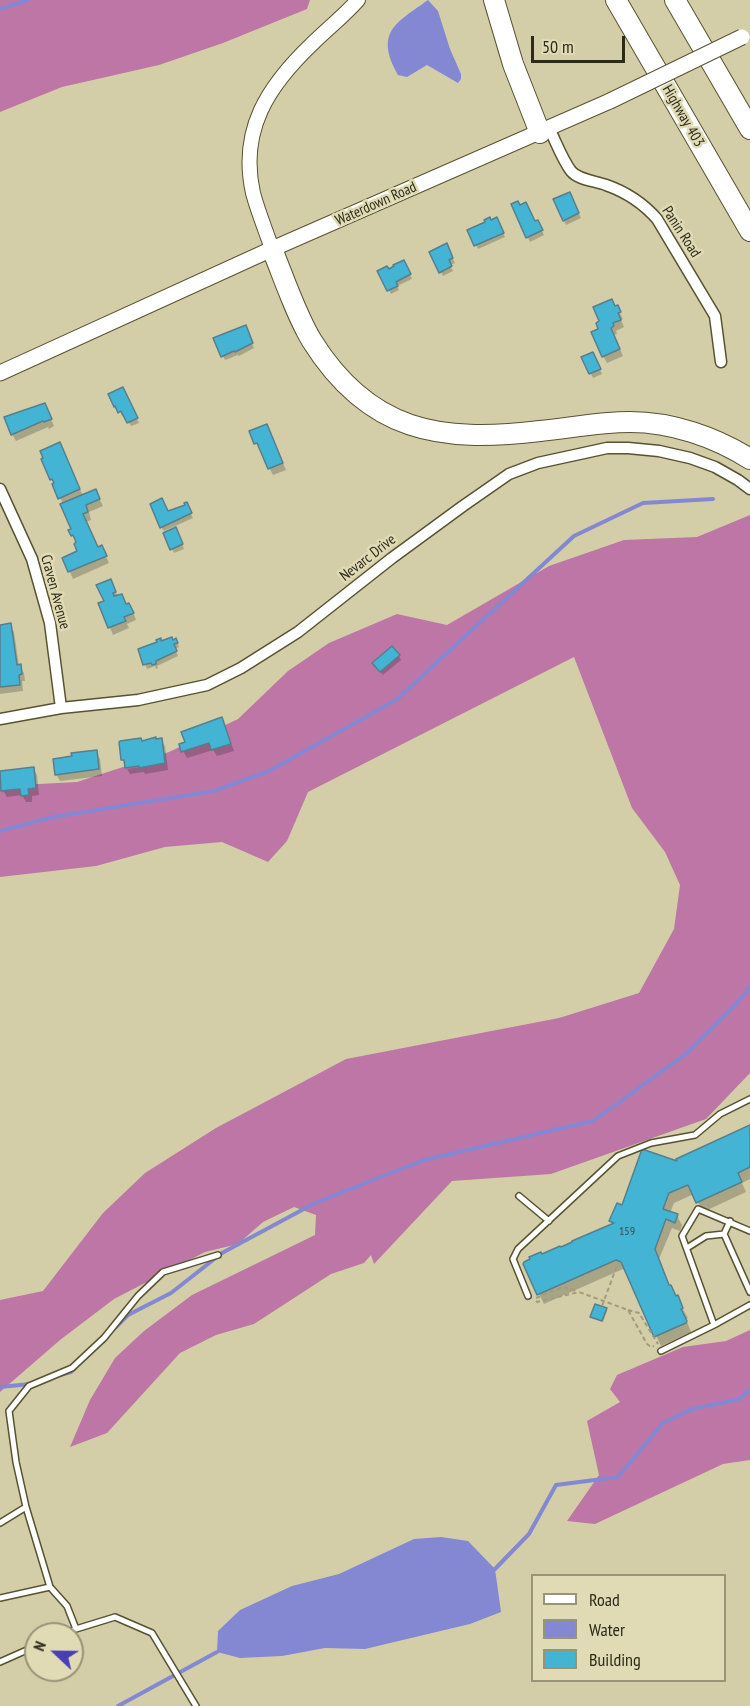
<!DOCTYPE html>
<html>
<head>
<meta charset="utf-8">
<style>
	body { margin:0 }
	#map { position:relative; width:750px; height:1706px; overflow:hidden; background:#d3cea8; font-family:"PT Sans Narrow",sans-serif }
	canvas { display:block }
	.legend { position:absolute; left:531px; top:1574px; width:195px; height:108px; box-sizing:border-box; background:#e0dbb5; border:2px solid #989477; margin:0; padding:8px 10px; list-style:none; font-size:18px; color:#2c2a1b }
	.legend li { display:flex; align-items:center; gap:12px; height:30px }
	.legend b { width:30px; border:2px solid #989477 }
	.north { position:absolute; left:24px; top:1622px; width:60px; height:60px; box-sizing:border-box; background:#e0dbb5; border:2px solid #989477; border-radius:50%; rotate:292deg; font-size:16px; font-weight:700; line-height:24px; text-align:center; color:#2c2a1b }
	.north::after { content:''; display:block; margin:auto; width:21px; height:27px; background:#493eb4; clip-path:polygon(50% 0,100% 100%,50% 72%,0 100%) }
	.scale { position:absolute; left:531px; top:36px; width:94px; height:27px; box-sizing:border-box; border:3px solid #2c2a1b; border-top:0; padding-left:8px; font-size:18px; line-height:21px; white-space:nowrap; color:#2c2a1b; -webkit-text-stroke:4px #e0dbb5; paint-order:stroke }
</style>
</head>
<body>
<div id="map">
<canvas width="750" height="1706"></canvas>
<ul class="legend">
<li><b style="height:8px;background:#fff"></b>Road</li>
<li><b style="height:16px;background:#8488d2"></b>Water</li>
<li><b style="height:16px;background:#44b4d5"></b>Building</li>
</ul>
<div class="north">N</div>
<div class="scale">50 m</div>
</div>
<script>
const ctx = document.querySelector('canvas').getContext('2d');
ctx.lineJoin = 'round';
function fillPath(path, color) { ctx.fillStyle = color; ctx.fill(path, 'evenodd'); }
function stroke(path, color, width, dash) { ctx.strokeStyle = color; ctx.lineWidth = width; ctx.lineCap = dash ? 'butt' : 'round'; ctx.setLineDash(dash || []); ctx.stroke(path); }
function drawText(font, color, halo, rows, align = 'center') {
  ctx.font = font + ' "PT Sans Narrow",sans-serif'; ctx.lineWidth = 5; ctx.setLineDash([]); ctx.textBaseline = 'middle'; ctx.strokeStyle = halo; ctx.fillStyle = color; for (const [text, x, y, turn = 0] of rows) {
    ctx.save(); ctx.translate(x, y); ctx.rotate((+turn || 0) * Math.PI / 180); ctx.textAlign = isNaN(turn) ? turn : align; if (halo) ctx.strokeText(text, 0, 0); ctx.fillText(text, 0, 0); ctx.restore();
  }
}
fillPath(new Path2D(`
	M0 0H310L307 9 223 43 159 65 62 87 0 112Z
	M750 515V1073L706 1119 551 1174 452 1181 374 1264 371 1255 364 1263 331 1274 254 1324 216 1335 180 1353 107 1433 70 1447 90 1400 115 1358 144 1331 192 1295 315 1235 316 1215 294 1207 263 1222 238 1244 205 1252 114 1299 60 1340 0 1392V1300L43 1291 103 1213 145 1173 216 1128 346 1059 559 1018 639 993 674 929 680 885 665 852 632 808 574 657 308 792 287 841 268 862 222 842 165 847 96 866 0 877V786L77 782 169 752 238 719 288 671 329 643 397 614 447 625 549 566 624 540 697 537Z
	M750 1330V1460L723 1464 595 1524 567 1521 599 1475 587 1421 620 1402 610 1389 617 1375 683 1347 726 1341Z`), '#be76a6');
fillPath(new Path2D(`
	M428 0 438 11 450 49 461 74V79L458 83 427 65 407 77 398 75C374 32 396 23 428 0Z
	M441 1537 468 1541 495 1569 501 1612 470 1624 365 1649 325 1648 282 1656 240 1658 217 1652 218 1631 240 1610 292 1586 339 1574 414 1539Z`), '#8488d2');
fillPath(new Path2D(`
	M571 198 581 218 566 225 555 200Z
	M513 205 540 226 544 235 530 242Z
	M499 223 505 237 478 249 476 245Z
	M446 245 455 263 450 265 453 271 443 276 441 272Z
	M406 266 412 279 397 286 399 290 391 294 379 271H388Z
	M617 307 623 319 621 320 624 327 616 331 617 334 614 335 623 356 607 363 603 356 600 330Z
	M247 332 254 348 239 356 238 355 225 360 223 356Z
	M583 358H595L602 374 593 378Z
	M124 393 139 423 131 426 125 415 122 416 119 410Z
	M48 412 54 426 49 429 48 427 16 441 12 434Z
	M251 432H270L286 470 273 475Z
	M63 451 83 496 99 498 103 506 89 512 91 520 86 522 98 549 105 554 109 563 73 579 64 558 79 552 77 544 72 535 73 530 63 504 52 479Z
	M185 502 193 518 164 531 161 527 168 513 187 506Z
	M178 534 184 549 174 553 172 549Z
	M110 580 118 597 133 612 136 620 127 624 129 628 113 635 100 604 107 601Z
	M10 625 14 632 19 666 24 673 25 681H22L23 691 0 694V626Z
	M176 640 179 647 175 649 178 656 157 666 158 668 156 669 155 666 147 669 140 650 161 642Z
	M399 656 401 660 383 675 376 667Z
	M221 719 234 751 217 756 213 750 187 758 183 751Z
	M161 739 165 746 168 770 145 774 144 772 130 774 127 769 147 766 146 764 127 766V768L123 759 142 742Z
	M96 752 100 759 102 776 60 781 56 774Z
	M33 768 37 775 39 795 32 796V802H26L22 795 7 797 3 790Z
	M750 1127V1179L742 1183 746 1192 703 1212 694 1194 674 1203 670 1213 677 1216 682 1225 680 1231 672 1228 659 1259 671 1288 688 1318 686 1319 691 1332 661 1346 626 1271 623 1269 544 1304 525 1264 613 1225 611 1221 622 1206 680 1164Z
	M606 1309 607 1311 603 1322 593 1318 592 1317Z`), '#0003');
stroke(new Path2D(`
	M0 9 28 0
	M0 831 53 817 214 791 269 771 396 700 574 536 643 503 713 499
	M116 1327 128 1315 171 1293 222 1253 315 1203 424 1160 593 1121 686 1054 736 1004 750 987
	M60 1375 71 1372 75 1368
	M0 1387 30 1384
	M495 1569 529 1534 556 1485 618 1477 663 1423 692 1409 740 1399 750 1389
	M118 1706 217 1652`), '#8488d2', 4);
const building = new Path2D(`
	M570 192 579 213 563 221 553 199Z
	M518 201 520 205 526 202 535 221 538 220 543 230 526 238 511 204Z
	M490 217 491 220 497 217 504 233 474 246 467 230 485 222 484 220Z
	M447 243 453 258 449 260 452 266 439 273 429 252Z
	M404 260 411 274 396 282 398 286 387 291 377 271 387 266 389 269 394 266 393 265Z
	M612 299 615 306 618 305 621 312 618 313 621 320 613 323 614 326 611 328 620 349 602 357 591 332 598 329 596 323 599 321 593 307Z
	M246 325 253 343 235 352 234 351 221 357 213 338Z
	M593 352 601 369 589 374 581 357Z
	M123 387 138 418 127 423 121 411 118 413 115 406 114 407 108 394Z
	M45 403 52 419 44 422 43 421 11 435 4 417Z
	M267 424 283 463 268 469 257 443 254 444 249 431Z
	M60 442 80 489 58 499 52 484 54 483 52 479 50 480 41 459 43 458 40 451Z
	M96 489 100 499 86 505 88 512 83 514 98 547 102 545 107 556 68 572 62 558 77 551 74 544 76 542 73 535 71 536 68 530 71 529 60 504Z
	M162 498 168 511 185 505 184 503 187 502 192 513 160 528 150 504Z
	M176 527 183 544 170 550 163 533Z
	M111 579 116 592 113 593 114 596 122 594 126 604 129 603 134 613 124 617 126 621 108 628 98 603 104 601 96 585Z
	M11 623 17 665 21 664 22 674 19 675 20 685 0 687V625Z
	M172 637 173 640 176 638 178 643 174 644 177 651 156 661V664L152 665 151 663 143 665 138 649 157 642 156 640 161 638V641Z
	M392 646 400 655 380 672 372 663Z
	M222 717 231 744 211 750 209 743 181 752 179 744 185 742 181 732Z
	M156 737V739L162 738 165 763 139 768V766L125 768 124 760H121L119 742 120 741 141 738 142 741Z
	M97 750 99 769 55 775 53 759 72 756 71 753Z
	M34 767 36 788 28 789 29 795 21 796 20 789 1 791 0 771Z
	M750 1125V1167L738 1173 742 1182 696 1203 688 1185 669 1193 663 1209 678 1214 675 1223 666 1219 655 1249 669 1285H671L676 1296 678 1295 683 1308 681 1309 687 1321 686 1323 654 1337 621 1262 616 1260 537 1295 523 1264 524 1262 530 1259 529 1257 541 1252 542 1254 560 1246 561 1247 572 1242V1241L614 1223 609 1221 617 1203 622 1205 642 1149 677 1161 676 1159Z
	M595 1304 607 1308 602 1321 590 1317Z`);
fillPath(building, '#44b4d5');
stroke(building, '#567f8d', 1.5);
const service = new Path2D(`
	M519 1196 549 1221
	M730 1221 724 1234 750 1292
	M687 1248 706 1236 724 1234
	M528 1296 513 1259 518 1249 618 1156 651 1143 695 1135 720 1114 750 1099
	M714 1325 682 1236 698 1209 750 1231
	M661 1351 714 1325 750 1305
	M26 1507 16 1462 9 1411 29 1386 72 1368 104 1338 138 1296 163 1272 218 1255
	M0 1523 26 1507 50 1587 67 1606 76 1629 64 1634
	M0 1598 50 1587
	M76 1629 115 1617 152 1633 196 1706
	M0 1662 36 1646`);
const minor = new Path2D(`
	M549 128C556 142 562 159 571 171 578 180 596 181 606 185 626 192 643 203 657 219L715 316 721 362
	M0 489 32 559 50 623 61 708
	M0 719 61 708 138 700 207 685 241 668 298 632 392 558 463 506 509 474 538 463 607 448H628L659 451 690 458 715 467 738 480 750 489`);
const tertiary = new Path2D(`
	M272 249C266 231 258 212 253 193 239 130 268 86 312 44 327 29 344 16 358 0`);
const secondary = new Path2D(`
	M0 373 272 249 610 101`);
const motorway = new Path2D(`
	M494 0 513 64 540 133
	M616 0 750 231
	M675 0 750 129
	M272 249C284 278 296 315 312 341 369 432 440 443 540 431 570 428 599 422 630 422 672 422 715 437 750 459`);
stroke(service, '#575231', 8);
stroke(minor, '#575231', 13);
stroke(tertiary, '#575231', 16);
stroke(secondary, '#575231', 17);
stroke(motorway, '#575231', 22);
stroke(new Path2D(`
	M536 1298 563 1287 576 1291
	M536 1301 537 1302 579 1292 628 1310 647 1344 651 1347 654 1346
	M602 1306 618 1263
	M628 1310 639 1313 658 1344`), '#a09c7d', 2, [4.5, 3]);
stroke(service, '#fff', 5);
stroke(minor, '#fff', 10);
stroke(tertiary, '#fff', 14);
stroke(secondary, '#fff', 15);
stroke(motorway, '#fff', 20);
const secondaryBridge = new Path2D(`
	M610 101 742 37`);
stroke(secondaryBridge, '#575231', 17, []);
stroke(secondaryBridge, '#fff', 15);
drawText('12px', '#324c4a', null, [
	["159",627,1232]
]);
drawText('15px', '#2c2a1b', '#e0dbb5', [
	["Highway 403",683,116,60],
	["Waterdown Road",376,204,-24],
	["Panin Road",681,232,57],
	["Nevarc Drive",368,558,-38],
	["Craven Avenue",55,592,75]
]);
</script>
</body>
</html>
